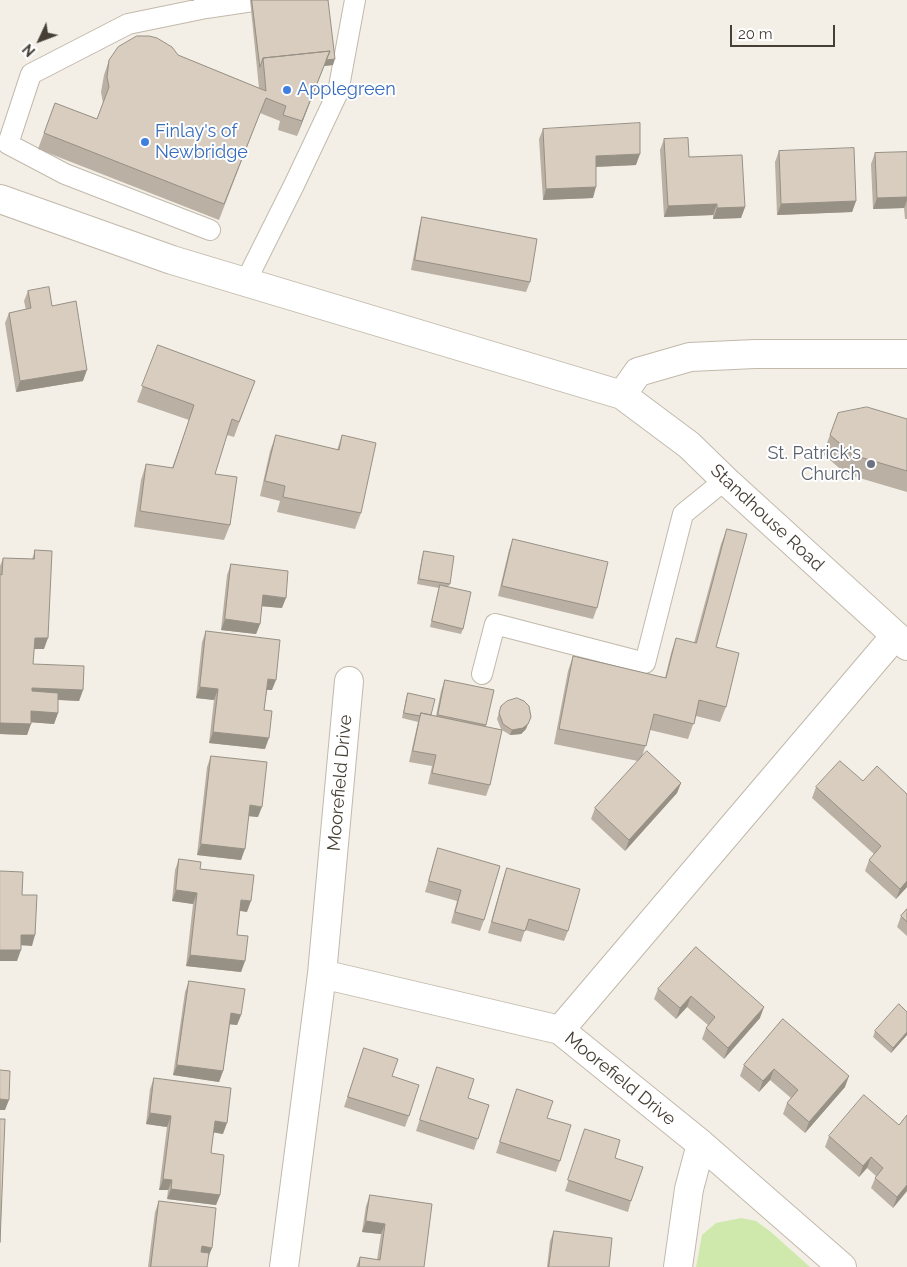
<!DOCTYPE html>
<html>
<head>
<meta charset="utf-8">
<style>
	body { margin:0 }
	#map { position:relative; width:907px; height:1267px; overflow:hidden; background:#f3efe6; font-family:Raleway,sans-serif }
	canvas { display:block }
	.north { position:absolute; left:15px; top:15px; width:50px; height:50px; -webkit-text-stroke:4px #fff; paint-order:stroke; rotate:227deg; font-size:14px; font-weight:700; line-height:20px; text-align:center; color:#463f35 }
	.north::after { content:''; display:block; margin:auto; width:18px; height:22px; background:#463f35; clip-path:polygon(50% 0,100% 100%,50% 72%,0 100%) }
	.scale { position:absolute; left:730px; top:25px; width:105px; height:22px; box-sizing:border-box; border:2px solid #463f35; border-top:0; padding-left:6px; font-size:15px; line-height:18px; white-space:nowrap; color:#463f35; -webkit-text-stroke:4px #fff; paint-order:stroke }
</style>
</head>
<body>
<div id="map">
<canvas width="907" height="1267"></canvas>
<div class="north">N</div>
<div class="scale">20 m</div>
</div>
<script>
const ctx = document.querySelector('canvas').getContext('2d');
ctx.lineJoin = 'round';
function fillPath(path, color) { ctx.fillStyle = color; ctx.fill(path, 'evenodd'); }
function stroke(path, color, width, dash) { ctx.strokeStyle = color; ctx.lineWidth = width; ctx.lineCap = dash ? 'butt' : 'round'; ctx.setLineDash(dash || []); ctx.stroke(path); }
function drawText(font, color, halo, rows, align = 'center') {
  ctx.font = font + ' Raleway,sans-serif'; ctx.lineWidth = 4; ctx.setLineDash([]); ctx.textBaseline = 'middle'; ctx.strokeStyle = halo; ctx.fillStyle = color; for (const [text, x, y, turn = 0] of rows) {
    ctx.save(); ctx.translate(x, y); ctx.rotate((+turn || 0) * Math.PI / 180); ctx.textAlign = isNaN(turn) ? turn : align; if (halo) ctx.strokeText(text, 0, 0); ctx.fillText(text, 0, 0); ctx.restore();
  }
}
fillPath(new Path2D(`
	M741 1218 756 1221 771 1232 810 1267H696L702 1235 716 1223Z`), '#cfe9ad');
const service = new Path2D(`
	M204 0 206 8 260 0
	M206 8 128 24 31 74 8 144 65 174 210 230
	M245 283 295 183 338 92 355 0
	M482 674 495 624 645 663 683 514 725 480`);
const minor = new Path2D(`
	M0 199 172 260 622 395 689 445 725 480 907 646
	M622 395 638 372 690 357 755 354H907
	M322 974 560 1030 701 1144 842 1267
	M560 1030 895 636
	M284 1267 322 974 349 681
	M678 1267 689 1189 701 1144`);
stroke(service, '#c2b9ab', 22);
stroke(minor, '#c2b9ab', 30);
stroke(service, '#fff', 20);
stroke(minor, '#fff', 28);
fillPath(new Path2D(`
	M250 0H328L333 65 324 66 297 136 278 130 280 121 260 113 219 220 38 149 55 103 97 119 103 103 101 92 104 75 109 60 178 55 259 88Z
	M543 129 636 165 596 167 593 198 543 200 539 139Z
	M664 139 689 157 745 207 741 218 713 219V215L664 217 660 150Z
	M779 151 856 201 852 212 777 215 775 162Z
	M907 152V219H905L904 208 873 209 871 164 875 153Z
	M422 217 530 282 526 292 411 270 419 228Z
	M28 291 52 306 83 381 16 392 5 323 9 313 26 310 24 301Z
	M158 345 255 381 234 437 227 435 215 474 230 525 224 540 134 527 141 480 146 464 172 468 189 420 137 402Z
	M838 413 907 419V492L846 474 823 454Z
	M276 435 337 450 342 435 361 513 355 529 277 512 280 501 260 496 270 451Z
	M727 529 716 647 726 707 720 722 696 716 688 739 650 730 642 757 681 783 677 793 625 851 591 819 595 808 638 761 554 744 568 671 573 656 665 678 671 653 676 638 694 643 721 544Z
	M513 539 597 608 593 619 498 596 509 550Z
	M35 550 44 649H34L33 664 83 690 79 701 58 700V713L54 724 31 722 27 735 0 734V566L3 558 32 559Z
	M424 551 450 584 448 587 463 629 461 634 430 627 439 588 417 584 422 557Z
	M231 564 282 608 262 606 260 624 256 634 221 630 227 575Z
	M206 631 272 690H267L264 710 265 749 209 743 214 700 196 698 202 642Z
	M445 680 486 725V727L502 730 501 729 497 719 501 706 526 729 521 734 510 735 502 730 490 785 486 796 428 784 432 766 409 762 418 722 402 718 406 699 408 693 431 715 436 716 441 691Z
	M211 756 258 817 249 816 241 860 197 855 207 767Z
	M863 781 907 887 896 899 865 871 869 860 874 854 812 798 816 787Z
	M438 848 484 920 480 931 451 923 457 901 425 892Z
	M179 859 200 869 247 912 240 911 237 935 245 961 241 972 186 966 193 904 172 901 175 870Z
	M507 868 568 931 564 941 525 930 521 942 488 933 503 879Z
	M907 909V936L897 927 901 916Z
	M696 947 760 1018 724 1059 702 1039 706 1028 708 1025 687 1007 676 1019 654 999 658 989Z
	M189 981 241 1015 237 1025 230 1024 223 1071 219 1082 173 1075 185 992Z
	M907 1012V1035L891 1053 873 1037 875 1031Z
	M783 1019 845 1087 805 1133 783 1114 787 1103 791 1098 770 1080 759 1092 740 1076 744 1065Z
	M364 1048 392 1076 409 1116 405 1127 344 1107Z
	M437 1067 468 1098 489 1105 474 1150 416 1131Z
	M154 1078 223 1134 213 1132 211 1153 220 1195 216 1205 167 1199 168 1190H159L167 1127 146 1124 150 1089Z
	M517 1089 547 1118 560 1161 556 1172 496 1153Z
	M907 1115V1191L893 1208 871 1188 876 1176 867 1168 859 1177 825 1147 829 1136 899 1125Z
	M585 1129 615 1158 631 1201 628 1212 565 1191Z
	M370 1195 424 1267H356L360 1257 377 1260 381 1234 362 1232 366 1206Z
	M159 1201 212 1248 208 1256 207 1267H148L155 1212Z
	M554 1231 609 1267H547L550 1241Z`), '#bab0a3');
fillPath(new Path2D(`
	M335 59 333 65 324 66 297 136 302 121 264 67Z
	M640 154 636 165 592 167 596 156Z
	M596 187 593 198 543 200 546 189Z
	M907 197V200L904 208 873 209 877 198Z
	M856 201 852 212 777 215 781 204Z
	M717 204 713 215 664 217 668 206Z
	M745 207 741 218 713 219 717 208Z
	M87 370 83 381 16 392 20 381Z
	M263 595 286 598 282 608 259 606Z
	M225 619 260 624 256 634 221 630Z
	M35 638H48L44 649H31Z
	M268 679 276 680 272 690H264Z
	M200 687 218 689 214 700 196 698Z
	M32 688 83 690 79 701 28 698Z
	M31 711 58 713 54 724 27 722Z
	M531 717 526 729 521 734 510 735 512 730Z
	M0 723 31 724 27 735 0 734Z
	M213 732 269 738 265 749 209 743Z
	M681 783 677 793 625 851 629 840Z
	M250 805 262 807 258 817 247 816Z
	M201 844 245 849 241 860 197 855Z
	M907 881V887L896 899 900 889Z
	M176 890 197 893 193 904 172 901Z
	M241 900 251 901 247 912 237 910Z
	M21 935H35L32 946 17 945Z
	M0 950H21L17 961H0Z
	M190 955 245 961 241 972 186 966Z
	M691 996 687 1007 676 1019 680 1008Z
	M764 1007 760 1018 724 1059 728 1048Z
	M231 1013 241 1015 237 1025 227 1024Z
	M907 1032V1035L891 1053 893 1048Z
	M177 1065 223 1071 219 1082 173 1075Z
	M774 1069 770 1080 759 1092 763 1081Z
	M849 1076 845 1087 805 1133 809 1122Z
	M0 1099 9 1100 5 1110H0Z
	M150 1113 171 1116 167 1127 146 1124Z
	M215 1121 227 1123 223 1134 211 1132Z
	M871 1157 867 1168 859 1177 863 1166Z
	M163 1179 172 1180 168 1190H159Z
	M907 1185V1191L893 1208 897 1197Z
	M171 1189 220 1195 216 1205 167 1199Z
	M366 1221 385 1224 381 1234 362 1232Z
	M202 1246 212 1248 208 1258 198 1257Z`), '#979085');
const building = new Path2D(`
	M252 0H328L335 59 326 60 330 51 263 58 260 67Z
	M137 36H149L157 38 172 47 178 55 266 91 263 58 330 51 302 121 283 115 286 106 266 98 224 204 44 133 55 103 97 119 109 87 107 77 109 60 118 47Z
	M640 123V154L596 156V187L546 189 543 129Z
	M688 138 689 157 742 155 745 207 717 208V204L668 206 664 139Z
	M854 148 856 201 781 204 779 151Z
	M907 152V197L877 198 875 153Z
	M422 217 537 239 530 282 415 260Z
	M49 287 52 306 76 301 87 370 20 381 9 313 31 308 28 291Z
	M158 345 255 381 239 422 232 419 215 474 237 477 230 525 140 511 146 464 173 468 194 405 142 386Z
	M867 407 907 419V471L853 455 830 435 838 413Z
	M276 435 339 450 342 435 376 443 361 513 283 497 285 486 265 481Z
	M727 529 747 534 716 647 739 653 726 707 699 700 694 724 654 714 646 746 559 729 573 656 666 678 676 638 696 643Z
	M513 539 608 562 597 608 502 586Z
	M35 550 52 551 48 638H35L33 664 84 666 83 690 32 688V691L58 693V713L31 711V724L0 723V574L2 575 3 558 34 559Z
	M424 551 454 556 450 584 419 579Z
	M231 564 288 571 286 598 263 595 260 624 225 619Z
	M440 585 471 592 463 629 432 621Z
	M206 631 280 640 276 680 268 679 264 710 272 711 269 738 213 732 218 689 200 687Z
	M445 680 494 690 486 725 438 715Z
	M408 693 435 699 431 715 421 713 420 716 404 713Z
	M517 698 524 701 529 706 531 717 528 724 523 728 512 730 503 724 499 713 501 706 507 701Z
	M421 713 502 730 490 785 432 773 436 755 413 751Z
	M647 751 681 783 629 840 595 808Z
	M211 756 267 762 262 807 250 805 245 849 201 844Z
	M840 761 863 781 877 766 907 794V881L900 889 869 860 881 846 816 787Z
	M438 848 500 866 484 920 455 912 461 890 429 881Z
	M179 859 201 862 200 869 254 875 251 901 241 900 237 935 248 936 245 961 190 955 197 893 176 890Z
	M507 868 580 889 568 931 529 919 525 931 492 922Z
	M0 871 23 872 22 895H37L35 935H21V950H0Z
	M907 909V922L901 916Z
	M696 947 764 1007 728 1048 706 1028 715 1017 691 996 680 1008 658 989Z
	M189 981 245 989 241 1015 231 1013 223 1071 177 1065Z
	M899 1004 907 1012V1032L893 1048 875 1031Z
	M783 1019 849 1076 809 1122 787 1103 798 1090 774 1069 763 1081 744 1065Z
	M364 1048 398 1059 392 1076 419 1085 409 1116 348 1097Z
	M437 1067 474 1079 468 1098 489 1105 478 1139 420 1120Z
	M0 1070 10 1071 9 1100 0 1099Z
	M154 1078 231 1088 227 1123 215 1121 211 1153 224 1155 220 1195 171 1189 172 1180 163 1179 171 1116 150 1113Z
	M517 1089 553 1101 547 1118 571 1125 560 1161 500 1142Z
	M864 1095 899 1125 907 1115V1185L897 1197 875 1178 883 1168 871 1157 863 1166 829 1136Z
	M0 1119H5L0 1242Z
	M585 1129 620 1140 615 1158 643 1167 631 1201 568 1180Z
	M370 1195 432 1204 424 1267H359L360 1257 380 1260 385 1224 366 1221Z
	M159 1201 216 1208 212 1248 202 1246 201 1252 209 1253 207 1267H151Z
	M554 1231 612 1238 609 1267H549Z`);
fillPath(building, '#d8cdbe');
stroke(building, '#979085', 1);
for (const [x, y, r, color] of [
	[287,90,5,"#3f7fe0"],
	[145,142,5,"#3f7fe0"],
	[871,464,5,"#6b7280"]
]) { const dot = new Path2D(); dot.arc(x, y, r, 0, 2 * Math.PI); ctx.fillStyle = color; ctx.fill(dot); stroke(dot, '#fff', 2); }
drawText('18px', '#366cbe', '#fff', [
	["Applegreen",297,90],
	["Finlay's of",155,132],
	["Newbridge",155,153]
], 'left');
drawText('18px', '#5b616d', '#fff', [
	["St. Patrick's",861,454],
	["Church",861,475]
], 'right');
drawText('18px', '#463f35', '#fff', [
	["Standhouse Road",767,518,43],
	["Moorefield Drive",340,783,-85],
	["Moorefield Drive",620,1079,39]
]);
</script>
</body>
</html>
